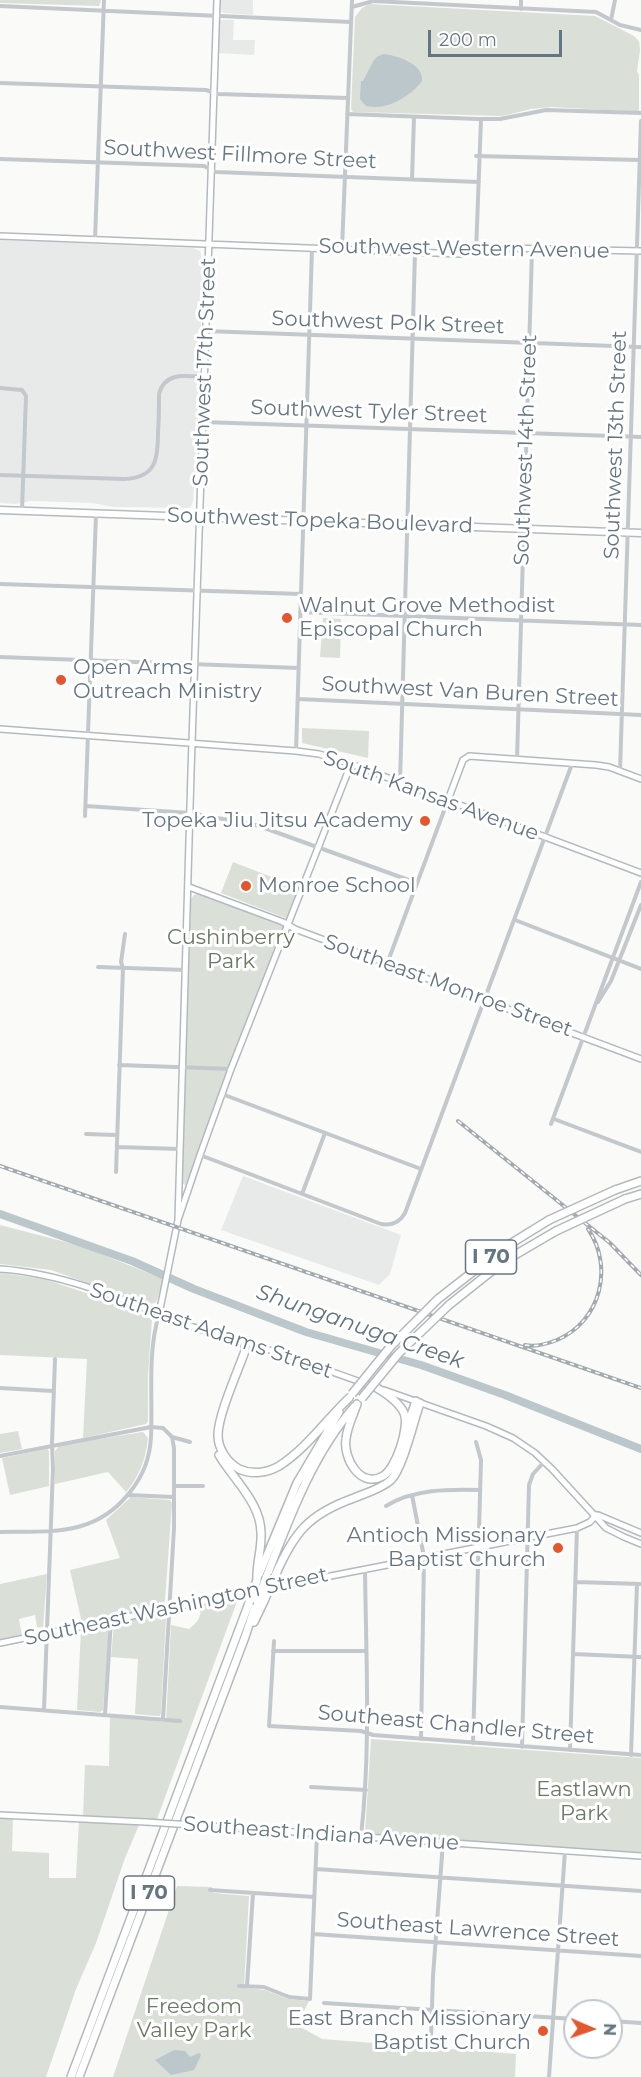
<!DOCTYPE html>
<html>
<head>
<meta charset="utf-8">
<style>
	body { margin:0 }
	#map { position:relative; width:641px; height:2077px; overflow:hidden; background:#fafaf8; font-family:Montserrat,sans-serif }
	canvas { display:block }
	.north { position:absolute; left:563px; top:1999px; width:60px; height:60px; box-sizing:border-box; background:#fff; border:2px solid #c1c8cd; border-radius:50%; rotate:92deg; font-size:16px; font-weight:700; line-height:24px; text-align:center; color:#657683 }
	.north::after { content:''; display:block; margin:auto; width:21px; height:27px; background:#e4572e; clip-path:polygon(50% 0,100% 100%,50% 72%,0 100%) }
	.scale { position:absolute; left:428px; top:30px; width:134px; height:27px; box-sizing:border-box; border:3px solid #657683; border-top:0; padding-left:8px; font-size:18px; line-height:21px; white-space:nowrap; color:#657683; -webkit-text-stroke:4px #fff; paint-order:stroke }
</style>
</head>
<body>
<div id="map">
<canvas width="641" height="2077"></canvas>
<div class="north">N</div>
<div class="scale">200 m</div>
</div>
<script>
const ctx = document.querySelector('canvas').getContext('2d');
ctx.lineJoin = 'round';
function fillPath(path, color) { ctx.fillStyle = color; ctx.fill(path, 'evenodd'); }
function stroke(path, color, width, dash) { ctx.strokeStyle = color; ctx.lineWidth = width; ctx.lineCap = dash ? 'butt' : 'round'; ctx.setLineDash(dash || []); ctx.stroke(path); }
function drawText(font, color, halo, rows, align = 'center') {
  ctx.font = font + ' Montserrat,sans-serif'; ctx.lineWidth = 6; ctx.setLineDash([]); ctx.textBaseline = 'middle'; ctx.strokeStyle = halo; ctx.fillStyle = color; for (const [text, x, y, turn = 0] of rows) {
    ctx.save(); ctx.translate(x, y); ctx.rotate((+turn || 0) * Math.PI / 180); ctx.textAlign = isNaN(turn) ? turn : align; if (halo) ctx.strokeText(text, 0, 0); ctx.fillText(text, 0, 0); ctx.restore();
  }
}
fillPath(new Path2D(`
	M220 0H253V15L223 13 219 9Z
	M219 20H234L233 40H255L254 55 218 53Z
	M0 240 193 248 200 251 203 263 197 443 193 502 190 508 113 507 93 503 31 501 16 504 0 503Z
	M243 1176 401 1235 390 1274 379 1285 221 1230Z`), '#e8e9e9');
fillPath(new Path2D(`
	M0 0H101L99 6 0 3Z
	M369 4 595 16 634 36 639 41 640 50 637 71 639 75V112L552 107 531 109 503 116 353 112 351 109 355 17 362 8Z
	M323 618 341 619 340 658 320 657Z
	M302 728 369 731 368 758 302 743Z
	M233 862 300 888 288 919 221 893Z
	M199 893 285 927 229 1066 188 1183 185 1185 182 1183 191 899 194 895Z
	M0 1225 81 1246 163 1279 157 1300 155 1303 147 1304 51 1270 0 1264Z
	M0 1273 44 1279 86 1293 152 1319 148 1375V1421L146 1424 83 1438 87 1359 0 1355Z
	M18 1431 22 1449 0 1453V1434Z
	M143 1432 148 1438C146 1459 139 1477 126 1492L108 1472 55 1484V1451L60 1445Z
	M47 1449 49 1451V1486L10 1495 2 1458Z
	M131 1497 170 1500 172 1503 165 1600 164 1604 159 1606 82 1623 70 1570 120 1558 106 1520Z
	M47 1574 43 1628 37 1627 35 1615 19 1619 22 1635 0 1640V1584Z
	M239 1596 157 1819 83 1817 85 1765 109 1766 110 1716 166 1722 171 1625 189 1629C198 1622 202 1617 200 1606Z
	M163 1612 166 1617 161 1713 160 1716H157L135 1714 138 1659 111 1657 114 1625 116 1622Z
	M106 1624 108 1625 109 1629 103 1710 100 1712 77 1710 81 1630Z
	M371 1739 641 1758V1854L365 1833Z
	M0 1817 13 1818 12 1851 49 1853V1878H76L79 1821 139 1825 125 1858 96 1943 76 1989 46 2077H0Z
	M177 1886 212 1887 213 1893 249 1896 244 1988 265 1990 288 1999 309 2001 297 2025 322 2039 516 2054 515 2077H113Z`), '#dadfd7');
fillPath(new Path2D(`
	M384 54C398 56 424 64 422 81 410 97 386 111 366 106L360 99 361 81H363L374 60 378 56Z
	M174 2050 185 2051 190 2057 199 2053 201 2055 194 2070 171 2075 155 2060Z`), '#bbc7cb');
stroke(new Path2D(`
	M0 1214 132 1261 194 1289 306 1332 421 1365 505 1395 641 1449`), '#bbc7cb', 8);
const secondary = new Path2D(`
	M0 236 461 254 501 248 641 251
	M0 729 296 751 319 754 351 764 641 873
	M448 800 463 760 469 756 596 765 609 767 641 779
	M189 887 283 922 295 929 641 1059
	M178 1220 191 772 217 0
	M0 1269C59 1273 116 1296 171 1319 194 1329 221 1334 245 1342 289 1356 332 1372 375 1387
	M159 1314 178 1220 200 1155 231 1069 351 764
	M384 1390 486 1426 513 1438 535 1453 552 1469 606 1528 624 1537 641 1544
	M598 1515 641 1533
	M269 1588 577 1528 590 1522 596 1515
	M0 1643 254 1591
	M0 1815 146 1822
	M193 1825 641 1856`);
const primary = new Path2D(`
	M0 510 641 533`);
const highway = new Path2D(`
	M615 1190 641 1181
	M625 1199 641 1194
	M438 1299 502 1249 549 1220
	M449 1305 503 1262 556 1231
	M245 1342V1351C238 1371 218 1415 218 1435 218 1449 227 1462 239 1469 252 1475 267 1473 279 1466 306 1449 326 1420 349 1398
	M357 1404C353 1416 347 1427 346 1439 343 1458 360 1489 383 1476 396 1469 410 1426 404 1413 399 1402 387 1394 377 1388
	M408 1424 416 1401
	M219 1455C233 1479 261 1503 261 1533 262 1549 256 1564 257 1580
	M275 1576C294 1532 309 1514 354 1498 366 1493 381 1489 391 1480 403 1468 414 1420 420 1403
	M258 1577 297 1483 339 1412
	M266 1578C289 1519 312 1455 354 1407
	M254 1622 264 1601
	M71 2077 249 1603
	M79 2077 245 1637 257 1601`);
stroke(secondary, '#b3babf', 8);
stroke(primary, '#b5babe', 9);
stroke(highway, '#b4b9bd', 10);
stroke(new Path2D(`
	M0 6 351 22
	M352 7 373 1 596 12 620 25 641 30
	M521 9V0
	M611 20 615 0
	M0 83 206 90 218 94 348 98
	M347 114 478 119H500L546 110 641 113
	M476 156 640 160
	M0 159 204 166 216 172 479 182
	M412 179 414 117
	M95 239 104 0
	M342 249 352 0
	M476 252 481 119
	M206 331 641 347
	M0 388 22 390 26 396 22 510
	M203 422 641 437
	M0 475 124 479C156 478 158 459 158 433 159 420 159 407 159 394 165 371 186 376 205 377
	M0 584 301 594
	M300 612 641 625
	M0 657 299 668
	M298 699 641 715
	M296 751 312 248
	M517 759 532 249
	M620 771 641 121
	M400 782 415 252
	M86 806 190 813 256 825 417 883
	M85 816 96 514
	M515 920 641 969
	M387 964 448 800
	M98 967 185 970
	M598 1002 611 981 641 905
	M119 1065 231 1069
	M222 1094 421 1169
	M554 1119 641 1152
	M551 1124 641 882
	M86 1134 117 1135
	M117 1147 180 1149
	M200 1155 381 1224C392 1226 400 1222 405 1213L572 764
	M116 1172 123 968 121 962 125 934
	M302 1194 325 1133
	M0 1388 53 1391
	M172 1437 190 1442
	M0 1456 151 1427 163 1428 172 1437 174 1448V1528L163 1719
	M174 1486H203
	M128 1495 174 1497
	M412 1495 424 1557 421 1739
	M386 1506C413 1489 449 1489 480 1490
	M0 1532C51 1531 95 1537 130 1492 143 1476 150 1458 151 1437 153 1395 147 1355 159 1314
	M576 1582 641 1584
	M274 1641 269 1726 361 1731 373 1735 641 1755
	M273 1651H366
	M573 1654 641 1657
	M0 1707 180 1721
	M44 1710 53 1469 52 1443 55 1359
	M105 1714 111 1620
	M473 1743 481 1460 476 1442
	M522 1747 529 1485 533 1474 544 1462
	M570 1750 577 1528
	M631 1755 637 1584
	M311 1787 366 1790
	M361 1836C371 1748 366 1658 365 1569
	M316 1869 641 1891
	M210 1890 314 1897
	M313 1934 641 1956
	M239 1986 264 1987 289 1997 310 1999 317 1834
	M247 1986 253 1893
	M324 2003 575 2019
	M611 2021 641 2023
	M431 2039 433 1976 443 1842
	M549 2077 565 1851`), '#c3c8cc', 4);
stroke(secondary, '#fff', 5);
stroke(primary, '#fff', 6);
stroke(highway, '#fff', 7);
const rail = new Path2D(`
	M458 1121 610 1243 641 1275
	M0 1166 641 1388
	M525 1345C535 1347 547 1344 557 1340 601 1321 614 1267 588 1229`);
stroke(rail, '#a2aab0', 4);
stroke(rail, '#fff', 1.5, [4.5]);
const secondaryBridge = new Path2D(`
	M146 1822 193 1825`);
const highwayBridge = new Path2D(`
	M549 1220 615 1190
	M556 1231 625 1199
	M352 1394 391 1346 438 1299
	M362 1398 399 1353 449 1305
	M257 1601 266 1578
	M264 1601 275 1576
	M249 1603 257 1580`);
stroke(secondaryBridge, '#b3babf', 8, []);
stroke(highwayBridge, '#b4b9bd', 10, []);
stroke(secondaryBridge, '#fff', 5);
stroke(highwayBridge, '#fff', 7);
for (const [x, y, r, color] of [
	[287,618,6,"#e4572e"],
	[61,680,6,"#e4572e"],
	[425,821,6,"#e4572e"],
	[246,886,6,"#e4572e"],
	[558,1548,6,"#e4572e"],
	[543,2031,6,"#e4572e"]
]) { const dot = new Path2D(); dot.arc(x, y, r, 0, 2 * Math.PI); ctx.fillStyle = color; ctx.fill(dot); stroke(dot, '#fff', 2); }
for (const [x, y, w] of [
	[491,1257,51],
	[149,1893,51]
]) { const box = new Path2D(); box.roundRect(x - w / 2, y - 17, w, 34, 4.5); ctx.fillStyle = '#fff'; ctx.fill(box); stroke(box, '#657683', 1.5); }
drawText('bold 20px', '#657683', null, [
	["I 70",491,1257],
	["I 70",149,1893]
]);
drawText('21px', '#657683', '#fff', [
	["Southwest Fillmore Street",240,155,3],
	["Southwest Western Avenue",464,249,1],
	["Southwest Polk Street",388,323,2],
	["Southwest 17th Street",205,372,-88],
	["Southwest Tyler Street",369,412,2],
	["Southwest 13th Street",616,445,-88],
	["Southwest 14th Street",526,450,-88],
	["Southwest Topeka Boulevard",320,521,2],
	["Southwest Van Buren Street",470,692,3],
	["South Kansas Avenue",431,796,20],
	["Southeast Monroe Street",448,986,20],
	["Southeast Adams Street",211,1331,19],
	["Southeast Washington Street",176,1607,-12],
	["Southeast Chandler Street",456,1725,5],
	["Southeast Indiana Avenue",321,1834,4],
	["Southeast Lawrence Street",478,1930,4]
]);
drawText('21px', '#657683', '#fff', [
	["Walnut Grove Methodist",299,606],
	["Episcopal Church",299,630],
	["Open Arms",73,668],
	["Outreach Ministry",73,692],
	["Topeka Jiu Jitsu Academy",413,821,"right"],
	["Monroe School",258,886],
	["Antioch Missionary",546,1536,"right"],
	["Baptist Church",546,1560,"right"],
	["East Branch Missionary",531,2019,"right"],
	["Baptist Church",531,2043,"right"]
], 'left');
drawText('21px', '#687a64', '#fff', [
	["Cushinberry",231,938],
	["Park",231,962],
	["Eastlawn",584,1790],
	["Park",584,1814],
	["Freedom",194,2007],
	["Valley Park",194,2031]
]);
drawText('italic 22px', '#60757c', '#fff', [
	["Shunganuga Creek",360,1327,19]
]);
</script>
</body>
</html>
